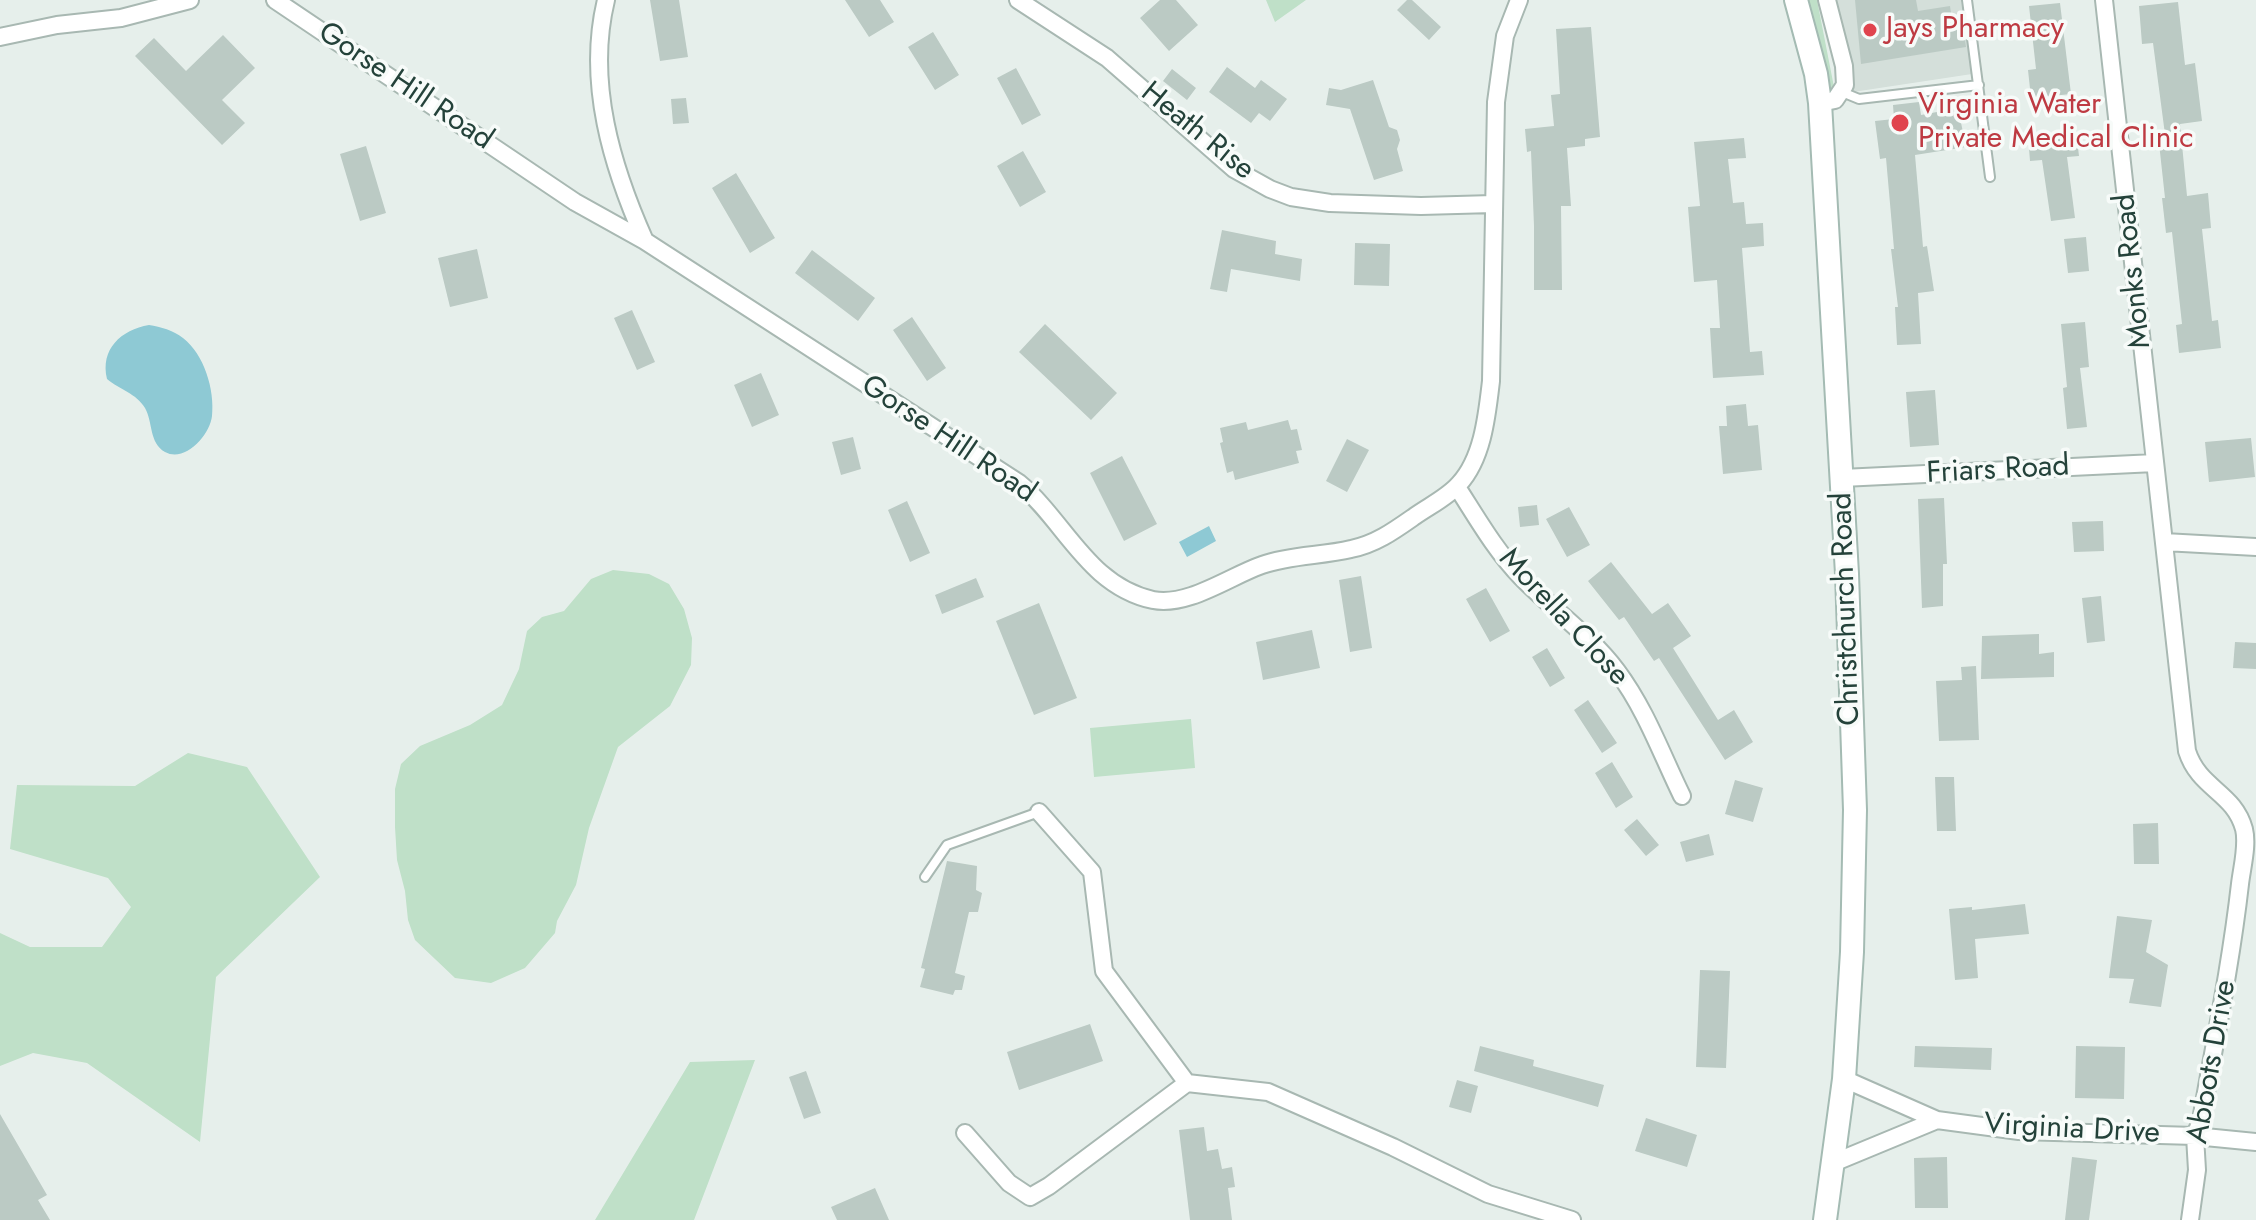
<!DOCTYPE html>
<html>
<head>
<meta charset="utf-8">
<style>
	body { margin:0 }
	canvas { display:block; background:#e6efeb }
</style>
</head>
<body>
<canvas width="2256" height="1220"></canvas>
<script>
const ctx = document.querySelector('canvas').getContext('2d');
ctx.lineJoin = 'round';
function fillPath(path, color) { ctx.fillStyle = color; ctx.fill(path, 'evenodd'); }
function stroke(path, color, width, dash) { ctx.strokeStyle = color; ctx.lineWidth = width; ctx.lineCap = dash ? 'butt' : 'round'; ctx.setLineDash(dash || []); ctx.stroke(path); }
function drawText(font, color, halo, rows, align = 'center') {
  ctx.font = font + ' Jost,sans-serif'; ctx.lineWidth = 7; ctx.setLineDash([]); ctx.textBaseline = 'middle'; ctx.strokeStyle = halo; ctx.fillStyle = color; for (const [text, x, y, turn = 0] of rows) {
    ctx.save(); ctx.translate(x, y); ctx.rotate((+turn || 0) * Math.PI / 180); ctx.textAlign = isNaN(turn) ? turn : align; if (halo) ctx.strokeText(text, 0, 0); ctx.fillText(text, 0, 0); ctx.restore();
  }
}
fillPath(new Path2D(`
	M1831 0H1961L1972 74 1853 92Z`), '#d4dfda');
fillPath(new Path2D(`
	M1266 0H1306L1275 22Z
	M1806 0H1817L1834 87 1832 89 1828 86Z
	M613 570 649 574 669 584 684 609 692 638 691 665 670 706 618 747 589 828 576 885 557 921 555 933 525 968 491 983 455 978 415 940 408 920 405 891 397 860 395 827V789L401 764 420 746 470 725 502 705 519 669 527 631 542 617 564 611 591 579Z
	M1191 719 1195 768 1094 777 1090 728Z
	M188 753 247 767 320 877 216 977 200 1142 87 1063 33 1053 0 1066V933L30 947H102L131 907 108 878 10 849 17 785 135 786Z
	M755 1060 694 1220H595L690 1062Z`), '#bfe0c8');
fillPath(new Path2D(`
	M149 325C161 327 173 330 183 338 204 354 215 390 212 416 210 435 185 463 165 452 149 443 153 422 145 408 136 393 120 390 107 379 100 349 121 330 149 325Z
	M1209 526 1216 541 1187 557 1179 542Z`), '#8ec9d4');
fillPath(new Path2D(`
	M650 0H679L688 57 660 61Z
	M845 0H880L894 22 869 37Z
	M1160 0H1176L1198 25 1169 51 1140 18Z
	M1407 0H1412L1441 27 1429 40 1397 10Z
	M1855 0H1916L1918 11 1950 6 1953 27 1963 25 1966 47 1861 64Z
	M2178 2 2185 65 2195 63 2202 121 2180 124 2187 196 2208 193 2211 228 2202 229 2212 321 2218 320 2221 348 2179 353 2176 325 2182 324 2172 232 2166 233 2162 198H2165L2159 143 2166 142 2153 43 2142 44 2139 6Z
	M2060 3 2071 94 2031 98 2028 70 2036 69 2029 6Z
	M1591 27 1600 137 1585 139V146L1567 148 1571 206H1561L1562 290H1534V226L1531 151 1527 152 1525 129 1554 126 1551 95 1560 94 1556 29Z
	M933 32 959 75 935 90 908 47Z
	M223 35 255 68 222 100 245 123 222 145 135 56 154 38 186 71Z
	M1227 67 1255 88 1261 80 1287 99 1270 121 1259 113 1251 123 1209 92Z
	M1016 68 1041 115 1022 125 997 78Z
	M1172 69 1196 88 1187 100 1163 81Z
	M1373 80 1389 127 1397 130 1400 140 1397 149 1403 171 1374 180 1350 109 1326 105 1329 88 1341 90Z
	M686 98 689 123 673 124 671 99Z
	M1919 102 1921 115 1958 108 1966 147 1915 155 1923 247 1927 246 1934 291 1918 293 1921 344 1897 345 1895 307H1898L1891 249H1894L1886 158 1880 159 1875 121 1894 119 1893 105Z
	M2076 131 2079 156 2067 157 2075 218 2051 221 2042 160 2030 161 2028 136Z
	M1744 138 1746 158 1728 159 1733 203 1744 202 1746 224 1763 223 1764 246 1742 248 1750 352 1762 351 1764 375 1713 378 1710 328H1720L1717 280 1694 282 1688 207 1700 206 1694 142Z
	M366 146 386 213 360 221 340 154Z
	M1023 151 1046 192 1020 207 997 166Z
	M736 173 775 238 750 253 712 188Z
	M1222 230 1276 241 1275 254 1302 259 1300 281 1231 269 1227 292 1210 289Z
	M2086 237 2089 271 2068 273 2064 239Z
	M1355 243 1390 244 1389 286 1354 285Z
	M477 249 488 298 450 307 438 258Z
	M812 250 875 298 858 321 795 273Z
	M632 310 655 362 637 370 614 318Z
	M912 317 946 368 927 381 893 330Z
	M2085 322 2089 367 2080 368 2087 427 2067 429 2063 388 2067 387 2061 324Z
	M1045 324 1117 393 1091 420 1019 352Z
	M761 373 779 415 752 427 734 385Z
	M1935 390 1939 445 1910 447 1906 392Z
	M1746 404 1748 426 1758 425 1762 470 1723 474 1719 426H1727L1726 406Z
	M1288 420 1291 430 1297 429 1302 450 1296 451 1299 463 1235 480 1233 471 1227 473 1220 443 1223 442 1220 428 1246 422 1248 430Z
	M853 437 861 469 841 475 832 442Z
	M2251 438 2255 477 2209 482 2205 442Z
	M1347 439 1369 450 1347 492 1326 481Z
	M1122 456 1157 524 1124 541 1090 473Z
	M1944 498 1947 564H1943V606L1922 608 1918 499Z
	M907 501 930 553 910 562 888 510Z
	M1537 505 1539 525 1520 527 1518 507Z
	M1569 507 1590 545 1567 557 1546 519Z
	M2103 521 2104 551 2074 552 2072 522Z
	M1611 562 1652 614 1668 603 1691 636 1673 648 1718 720 1734 710 1753 742 1725 760 1659 658 1654 661 1624 617 1619 620 1588 581Z
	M1361 576 1372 648 1350 652 1339 580Z
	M976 578 984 597 942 614 935 595Z
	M1486 588 1510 631 1490 642 1466 599Z
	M2101 596 2105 641 2087 643 2082 598Z
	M1039 603 1077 698 1034 715 996 621Z
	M1312 630 1320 668 1263 680 1256 642Z
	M2039 634V654L2054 652V677L1981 679 1982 636Z
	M2235 642 2256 643V669L2233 668Z
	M1547 648 1565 678 1550 687 1532 657Z
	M1976 666 1979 740 1939 741 1936 681 1962 680 1961 667Z
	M1588 700 1617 743 1602 753 1574 710Z
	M1612 762 1633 797 1616 808 1595 773Z
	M1935 777H1954L1956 831H1937Z
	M1735 780 1763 788 1753 822 1725 814Z
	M1637 819 1659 845 1646 856 1624 830Z
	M2158 823 2159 864H2134L2133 824Z
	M1709 834 1714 855 1686 862 1680 842Z
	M947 861 977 866 976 890 982 893 978 912H969L955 973 965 976 962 990H955L953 995 920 987 925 969 921 968Z
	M2025 904 2029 934 1975 939 1978 978 1955 980 1949 909 1972 907V910Z
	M2117 916 2152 920 2146 952 2168 965 2161 1007 2129 1003 2134 979 2109 978Z
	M1700 970 1730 971 1726 1068 1696 1067Z
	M1090 1024 1103 1061 1019 1090 1007 1052Z
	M1480 1046 1534 1060 1533 1066 1604 1085 1598 1107 1474 1071Z
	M1915 1046 1992 1048 1991 1070 1914 1067Z
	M2076 1046 2125 1047 2124 1099 2075 1098Z
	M806 1071 821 1113 804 1119 789 1077Z
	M1457 1080 1478 1086 1471 1113 1449 1107Z
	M0 1114 47 1195 38 1200 50 1220H0Z
	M1646 1118 1697 1135 1687 1167 1635 1151Z
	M1204 1127 1207 1151 1218 1149 1222 1169 1232 1167 1235 1187 1228 1188 1232 1220H1190L1179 1130Z
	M1947 1157 1948 1208H1915L1914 1158Z
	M2072 1157 2097 1160 2089 1220H2065Z
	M875 1188 889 1220H837L831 1207Z`), '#bbcac4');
const lane = new Path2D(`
	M1967 0 1990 177
	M1842 92 1859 99 1979 85
	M925 877 947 845 1039 812`);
const street = new Path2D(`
	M275 0 575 202 645 241 1019 483C1065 521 1088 586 1153 600 1188 607 1230 576 1262 565 1290 555 1322 556 1351 549 1376 544 1395 530 1415 516 1429 506 1448 497 1459 484 1483 458 1487 415 1491 381L1496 102 1505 36 1519 0
	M606 0C586 82 612 167 645 241
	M1018 0 1107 58 1234 169 1270 189 1291 197 1330 203 1421 206 1493 204
	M2104 0 2187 751C2199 789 2234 792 2244 829 2248 845 2242 867 2240 884 2231 963 2215 1041 2201 1120L2195 1136 2197 1170 2190 1220
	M0 37 57 25 121 18 190 0
	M1820 103 1835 100 1845 85 1844 66 1827 0
	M1842 478 2155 463
	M1457 487C1477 518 1495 550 1521 577 1552 609 1590 635 1617 671 1646 710 1661 753 1682 796
	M2164 542 2256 547
	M1039 812 1092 872 1104 971 1187 1083
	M1844 1079 1937 1120 2019 1131 2195 1136 2256 1142
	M965 1133 1009 1183 1030 1197 1049 1186 1187 1083 1268 1092 1393 1147 1488 1194 1572 1220
	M1833 1163 1937 1120`);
const secondary = new Path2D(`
	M1796 0 1816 74 1820 103 1847 574 1855 810 1852 952 1844 1079 1825 1220`);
stroke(lane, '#a8b8b2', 12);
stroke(street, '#a8b8b2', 20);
stroke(secondary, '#a4bbb3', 26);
stroke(lane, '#fff', 8);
stroke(street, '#fff', 16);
stroke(secondary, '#fff', 22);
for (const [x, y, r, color] of [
	[1870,30,8,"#e0444e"],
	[1900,123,10,"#e0444e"]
]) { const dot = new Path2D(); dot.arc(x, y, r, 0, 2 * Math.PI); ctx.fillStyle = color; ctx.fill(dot); stroke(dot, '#f7fbf9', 3); }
drawText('30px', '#be3a42', '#f7fbf9', [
	["Jays Pharmacy",1886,30],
	["Virginia Water",1918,106],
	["Private Medical Clinic",1918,140]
], 'left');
drawText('30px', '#24423a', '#f7fbf9', [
	["Gorse Hill Road",405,87,34],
	["Heath Rise",1197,132,39],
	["Monks Road",2134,271,-96],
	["Gorse Hill Road",948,440,34],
	["Friars Road",1998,471,-3],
	["Christchurch Road",1847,609,-92],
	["Morella Close",1563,618,47],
	["Abbots Drive",2213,1062,-80],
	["Virginia Drive",2072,1130,3]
]);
</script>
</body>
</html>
